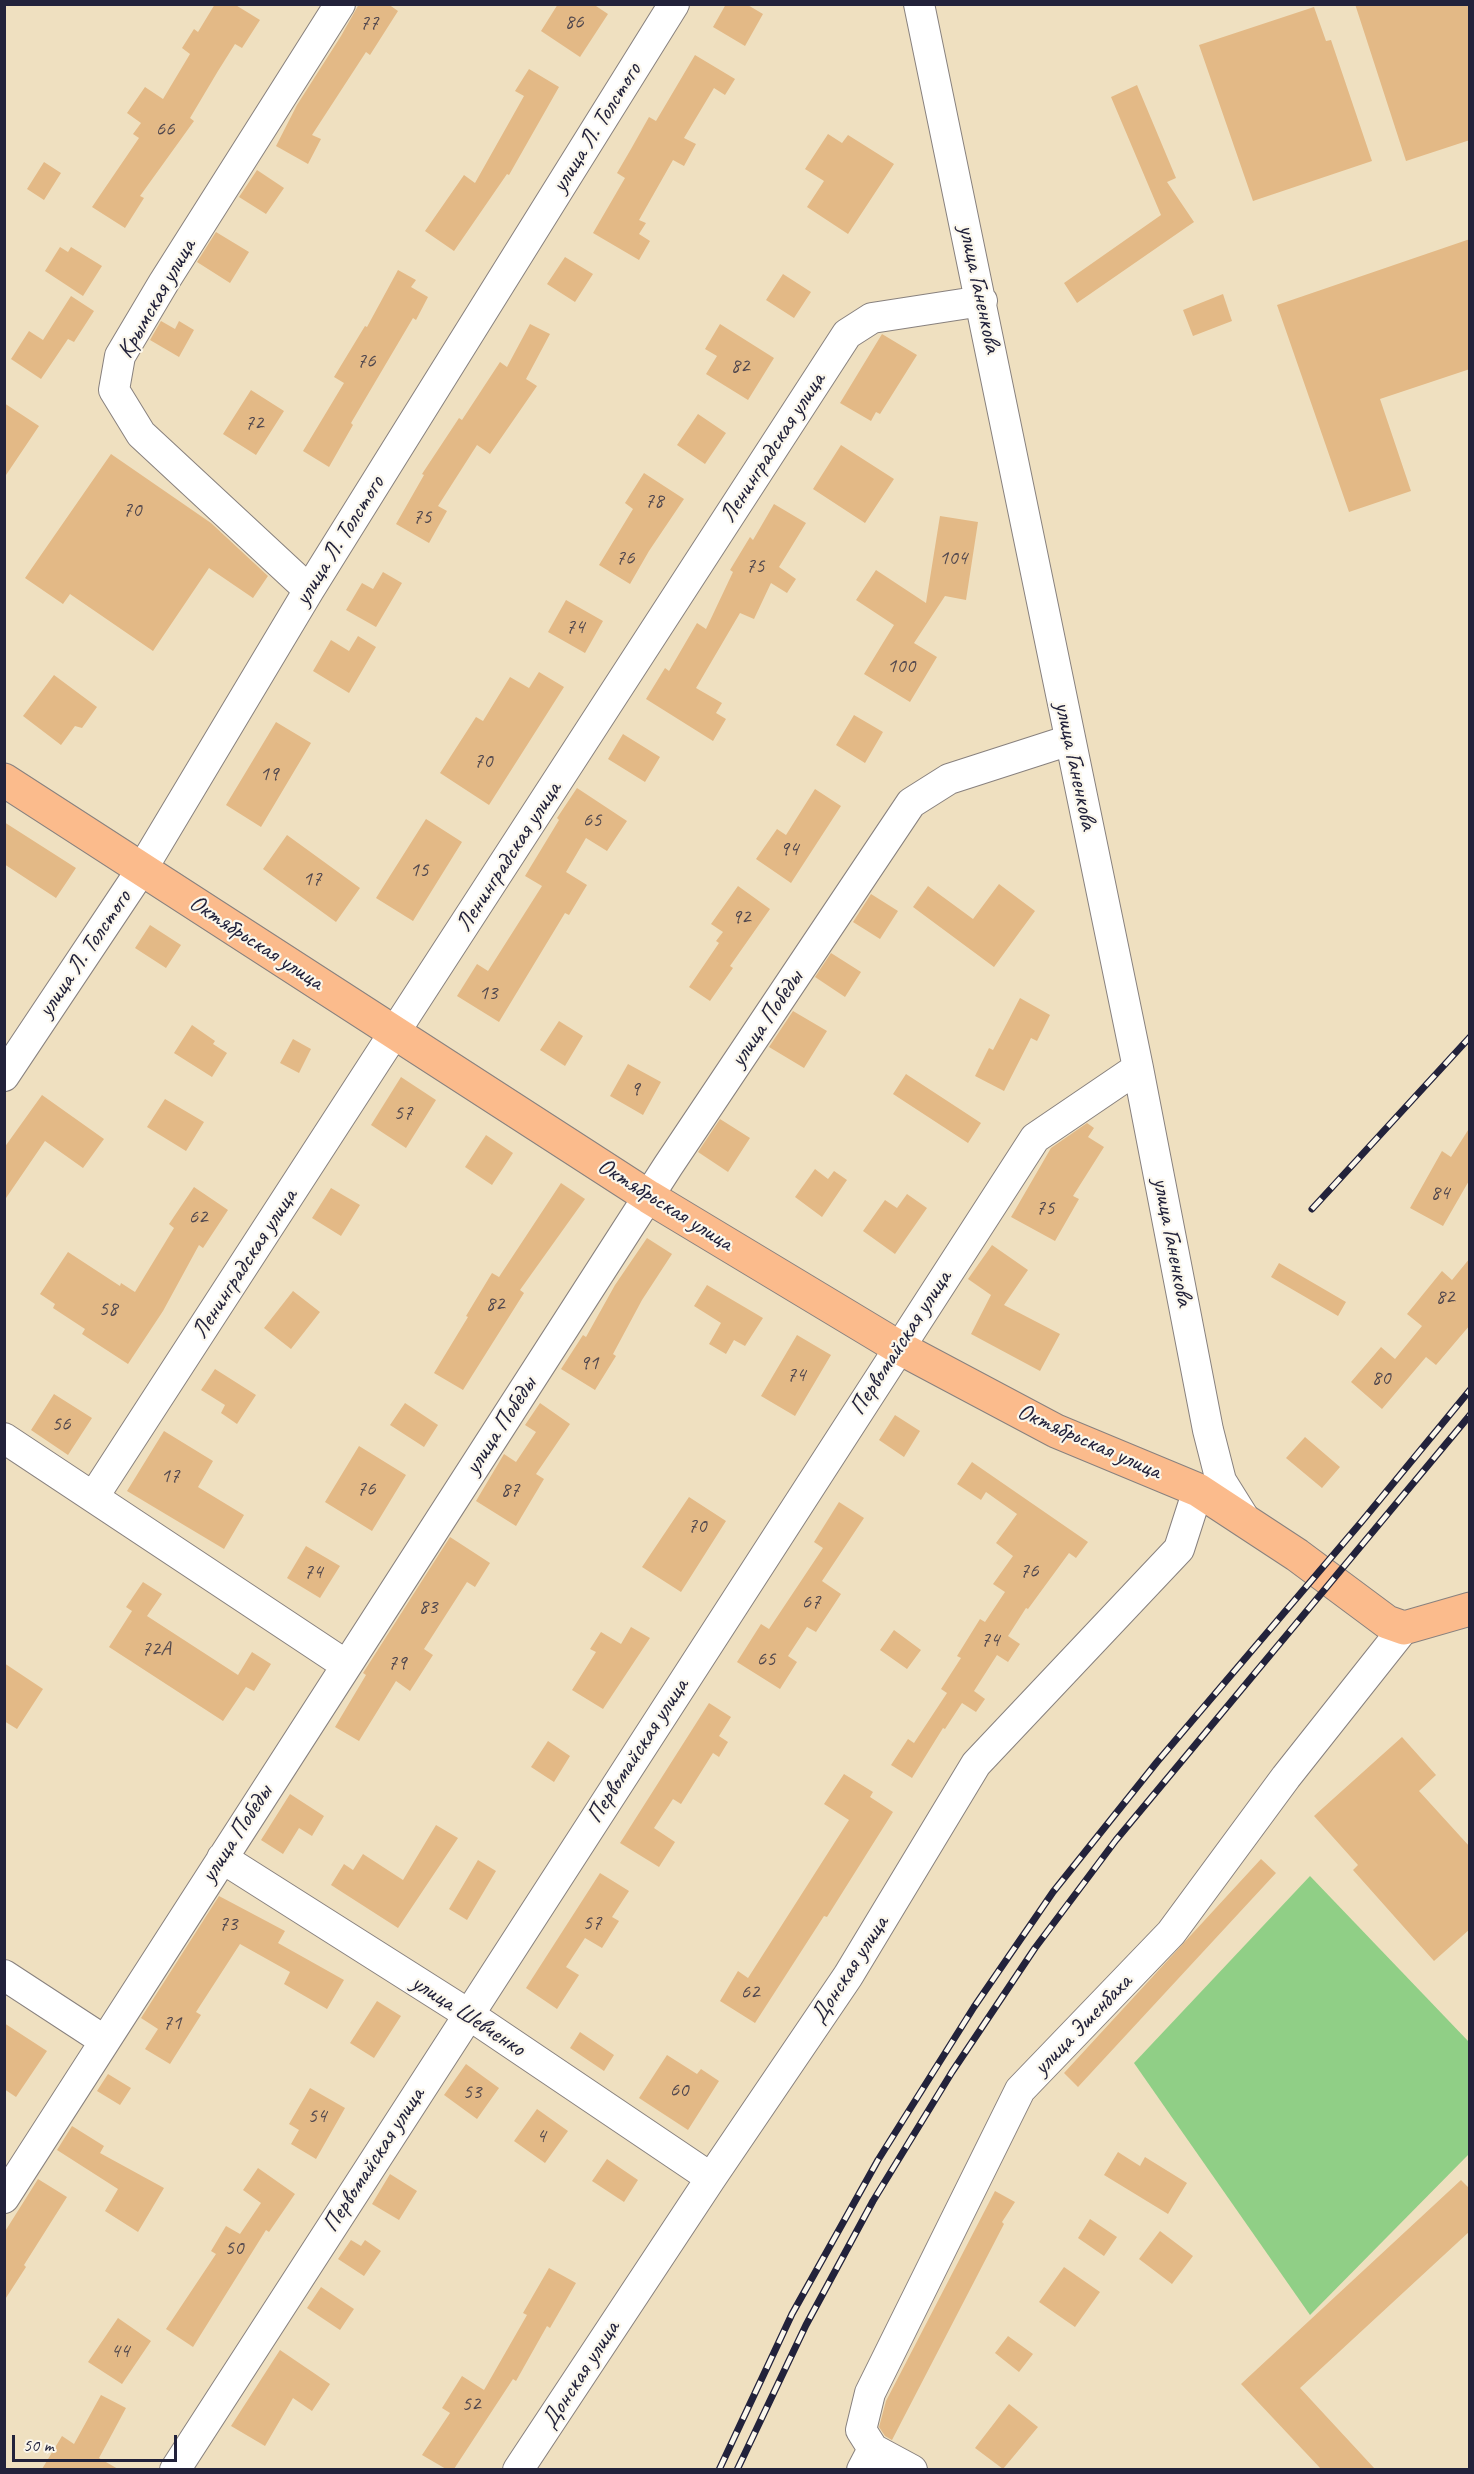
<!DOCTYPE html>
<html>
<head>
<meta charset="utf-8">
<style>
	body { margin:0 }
	#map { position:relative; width:1474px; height:2474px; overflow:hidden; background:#efe0c0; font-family:Caveat,sans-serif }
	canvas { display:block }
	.frame { position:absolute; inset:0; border:6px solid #22223b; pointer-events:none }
	.scale { position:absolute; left:12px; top:2435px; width:165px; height:27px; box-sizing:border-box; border:3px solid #22223b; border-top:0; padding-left:8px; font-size:18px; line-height:21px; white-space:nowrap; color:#22223b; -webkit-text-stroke:4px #fbf7ec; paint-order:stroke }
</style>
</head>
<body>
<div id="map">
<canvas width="1474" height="2474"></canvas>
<div class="frame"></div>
<div class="scale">50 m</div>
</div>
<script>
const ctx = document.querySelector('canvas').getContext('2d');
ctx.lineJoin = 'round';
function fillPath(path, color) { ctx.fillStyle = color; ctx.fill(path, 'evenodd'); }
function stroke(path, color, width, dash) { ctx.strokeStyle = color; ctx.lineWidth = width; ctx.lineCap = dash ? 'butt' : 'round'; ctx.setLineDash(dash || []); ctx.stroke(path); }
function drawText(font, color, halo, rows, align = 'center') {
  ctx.font = font + ' Caveat,sans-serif'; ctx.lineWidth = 4.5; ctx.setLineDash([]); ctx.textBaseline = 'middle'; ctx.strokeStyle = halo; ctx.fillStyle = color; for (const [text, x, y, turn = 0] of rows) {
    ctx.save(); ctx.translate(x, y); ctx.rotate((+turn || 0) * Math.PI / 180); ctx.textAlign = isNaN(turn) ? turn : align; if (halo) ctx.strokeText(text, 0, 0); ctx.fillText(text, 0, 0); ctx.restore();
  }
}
fillPath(new Path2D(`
	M1310 1876 1469 2042 1470 2153 1310 2315 1134 2063Z`), '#90cf86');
fillPath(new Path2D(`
	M215 4H234L260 20 242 48 235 44 218 71 190 118 194 121 140 196 144 198 125 228 92 207 139 138 133 134 141 123 127 113 145 87 163 99 190 54 182 48 194 29 198 32Z
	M359 4H388L398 11 370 55 366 52 312 135 321 139 308 164 276 146 297 105 341 36Z
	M558 4H593L608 14 580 57 541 31Z
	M726 4H746L763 14 745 46 713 27Z
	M1355 4H1470V140L1406 161Z
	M1314 7 1326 41 1331 40 1372 161 1253 201 1199 45Z
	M695 55 735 79 725 95 714 88 684 138 696 144 684 166 673 160 639 220 646 223 639 234 650 241 639 260 593 233 625 178 617 173 631 149 649 117 656 121Z
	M529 69 559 87 509 175 507 174 454 251 425 231 464 175 475 183 524 96 515 91Z
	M1137 85 1176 178 1167 182 1194 222 1077 303 1064 283 1161 215 1111 97Z
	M828 134 842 143 848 135 894 164 848 234 807 207 824 181 805 169Z
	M44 162 61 173 44 200 27 189Z
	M257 170 284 188 266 214 239 197Z
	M216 232 249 252 230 283 197 262Z
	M1470 239V369L1380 399 1411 491 1349 512 1277 305Z
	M60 247 68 252 71 247 102 266 83 296 45 271Z
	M565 257 593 274 575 302 547 284Z
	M398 270 416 280 411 287 428 297 416 320 413 318 351 423 353 425 329 467 303 451 344 383 334 377 365 326 367 327Z
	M783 274 811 292 794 318 766 300Z
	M1223 294 1232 321 1193 336 1183 310Z
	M71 296 94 311 74 342 68 339 41 379 11 359 29 331 43 340Z
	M161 321 175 329 179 321 194 330 179 357 150 340Z
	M530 324 550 334 526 379 537 386 490 454 477 445 438 506 447 511 429 543 396 524 424 475 422 474 459 418 462 420 500 362 507 367Z
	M720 324 774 358 748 400 706 374 717 356 705 349Z
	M882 334 917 355 880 414 876 412 871 421 840 403Z
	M251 390 284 411 256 455 223 434Z
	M4 403 39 426 4 478Z
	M698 414 726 433 705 464 677 445Z
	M841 445 894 479 865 523 813 489Z
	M111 454 211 523 268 576 253 598 209 568 153 651 70 594 63 604 25 578Z
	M644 473 684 499 649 551 630 584 599 565 633 509 625 503Z
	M774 504 806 523 779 567 796 579 787 593 771 583 754 619 740 613 696 688 722 703 716 713 726 719 713 741 646 699 665 668 669 671 697 623 706 629 733 572 730 570 750 537 753 540Z
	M940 516 978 522 966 600 945 596 914 643 937 657 910 702 864 674 894 625 856 600 876 570 926 603Z
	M383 572 402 583 376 627 346 610 362 583 373 589Z
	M566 600 603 621 585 653 548 632Z
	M358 636 376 647 349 693 313 671 331 640 349 651Z
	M539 672 564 687 489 805 440 773 476 717 483 721 510 677 529 688Z
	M54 675 97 707 82 728 75 726 61 745 23 716Z
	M854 715 883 732 865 763 836 745Z
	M276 722 311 743 261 827 226 805Z
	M623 734 660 757 645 782 608 759Z
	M577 788 627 821 607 851 586 838 566 872 587 885 569 915 565 913 499 1022 457 996 477 964 488 971 542 886 525 876 559 820 557 818Z
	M815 789 841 806 791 883 756 859 777 829 786 835Z
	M426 819 462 842 413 921 376 898Z
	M4 822 76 868 56 898 4 864Z
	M287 835 360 888 336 922 263 869Z
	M999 884 1035 911 994 967 913 907 928 886 973 919Z
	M738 886 770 909 730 966 733 968 710 1001 689 987 719 943 716 941 723 932 711 924Z
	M871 894 898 911 880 939 853 922Z
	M150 925 181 945 166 968 135 948Z
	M831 953 861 972 845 997 815 977Z
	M1020 998 1050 1015 1037 1041 1031 1038 1004 1091 975 1076 989 1048 993 1050Z
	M793 1011 827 1031 804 1068 769 1047Z
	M559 1021 583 1036 565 1066 540 1050Z
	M192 1025 215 1041 213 1044 227 1053 212 1077 174 1053Z
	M293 1039 311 1049 299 1073 280 1063Z
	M628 1064 661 1082 643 1115 610 1096Z
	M906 1074 981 1123 968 1143 893 1094Z
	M401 1077 436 1100 406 1148 371 1125Z
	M42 1095 104 1139 83 1168 45 1141 4 1201V1148Z
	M165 1099 204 1122 186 1151 147 1127Z
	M720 1119 750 1138 728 1172 698 1152Z
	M1087 1123 1094 1128 1088 1137 1104 1147 1073 1196 1079 1199 1055 1241 1011 1217 1051 1148Z
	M1470 1127V1179L1443 1226 1410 1208 1442 1151 1451 1157Z
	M486 1135 513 1153 492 1185 465 1167Z
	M815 1169 828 1179 834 1171 847 1180 822 1217 795 1197Z
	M561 1183 585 1199 520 1290 524 1293 463 1390 434 1373 468 1317 466 1316 492 1273 499 1277Z
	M194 1187 228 1210 203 1248 199 1245 163 1311 128 1364 82 1334 85 1329 53 1308 55 1304 40 1294 68 1252 120 1286 121 1283 135 1292 174 1228 169 1224Z
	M331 1188 360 1205 341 1236 312 1218Z
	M907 1194 927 1208 895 1254 863 1231 885 1200 897 1208Z
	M647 1238 672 1254 642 1300 613 1354 616 1356 595 1390 561 1369 583 1335 586 1337 615 1285Z
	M992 1245 1028 1270 1004 1305 1060 1334 1040 1371 971 1334 991 1295 968 1279Z
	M1470 1258V1325L1436 1365 1426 1357 1382 1409 1351 1382 1381 1347 1395 1359 1422 1326 1407 1314 1442 1271 1452 1280Z
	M1279 1263 1346 1302 1338 1316 1271 1277Z
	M707 1285 763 1318 745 1346 734 1340 726 1354 709 1344 721 1323 694 1306Z
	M293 1291 320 1312 291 1349 264 1328Z
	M797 1335 831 1355 795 1416 761 1396Z
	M215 1369 256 1395 237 1424 221 1413 225 1405 201 1390Z
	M54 1394 92 1418 68 1455 31 1430Z
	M405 1403 438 1425 424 1447 390 1425Z
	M540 1403 570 1424 536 1474 544 1479 516 1526 476 1501 504 1454 516 1462 536 1432 525 1425Z
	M895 1415 920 1431 904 1457 879 1440Z
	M164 1431 213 1461 198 1487 244 1515 224 1549 127 1491Z
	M1305 1437 1340 1467 1322 1488 1286 1458Z
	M359 1446 406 1475 372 1531 325 1502Z
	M972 1462 1088 1542 1076 1558 1069 1553 1028 1609 1026 1608 1008 1636 1020 1644 1008 1662 997 1655 974 1691 985 1699 976 1712 962 1703 945 1729 943 1728 912 1778 891 1765 908 1739 914 1743 947 1693 941 1689 961 1658 957 1656 980 1619 985 1622 1005 1592 993 1584 1013 1556 996 1543 1017 1514 986 1492 981 1500 957 1484Z
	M689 1497 726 1521 681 1592 642 1567Z
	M839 1502 864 1518 822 1581 841 1594 816 1632 807 1627 788 1656 797 1662 780 1689 737 1662 761 1624 769 1629 823 1548 814 1542Z
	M450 1537 490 1563 475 1587 467 1582 424 1649 433 1655 410 1691 396 1681 359 1741 335 1727 366 1675 363 1673Z
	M306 1546 340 1566 320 1598 287 1578Z
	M143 1582 162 1594 147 1616 238 1675 252 1652 271 1664 254 1691 246 1687 223 1721 109 1647 132 1611 126 1607Z
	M631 1627 650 1638 603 1709 572 1690 596 1652 590 1649 601 1632 621 1644Z
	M894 1630 921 1650 907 1669 880 1650Z
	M4 1663 43 1689 17 1729 4 1721Z
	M709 1703 731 1717 719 1736 728 1742 719 1757 713 1753 681 1804 673 1799 654 1828 675 1842 659 1867 620 1843Z
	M1402 1737 1436 1775 1419 1791 1470 1847V1929L1434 1961 1353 1870 1358 1865 1314 1816Z
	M548 1741 570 1756 554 1782 531 1767Z
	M844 1774 873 1792 870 1797 893 1812 827 1917 824 1916 755 2023 720 2001 738 1971 748 1978 849 1820 824 1804Z
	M290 1794 324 1816 312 1836 299 1828 283 1854 261 1840Z
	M436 1825 458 1838 398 1928 331 1885 344 1864 353 1870 363 1854 403 1880Z
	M1261 1859 1276 1873 1078 2087 1064 2073Z
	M478 1860 496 1871 467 1920 449 1909Z
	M600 1873 629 1891 612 1917 619 1921 602 1948 585 1938 566 1967 579 1975 557 2009 526 1988Z
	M219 1896 285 1931 278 1943 344 1980 327 2009 284 1984 290 1972 240 1944 196 2012 201 2015 170 2064 145 2049 158 2029 141 2018Z
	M377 2001 401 2016 374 2058 350 2043Z
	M4 2023 47 2051 16 2097 4 2089Z
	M580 2032 614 2055 604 2071 570 2048Z
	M667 2055 697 2074 701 2069 719 2081 688 2130 639 2098Z
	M466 2064 499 2088 477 2119 444 2095Z
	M108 2074 131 2088 120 2105 97 2091Z
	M310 2088 345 2108 316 2159 291 2144 299 2130 289 2124Z
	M537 2109 568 2131 545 2163 514 2141Z
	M72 2126 104 2146 100 2153 164 2188 138 2232 105 2211 118 2189 57 2150Z
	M1118 2152 1140 2166 1145 2157 1187 2183 1168 2214 1104 2175Z
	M607 2159 638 2180 624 2202 592 2181Z
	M258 2168 295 2194 269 2232 266 2230 193 2347 166 2329 216 2254 211 2251 226 2226 240 2234 261 2203 243 2190Z
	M390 2174 417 2191 399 2220 372 2204Z
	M38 2179 67 2197 24 2265 26 2267 4 2301V2233Z
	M1461 2180 1470 2189V2231L1300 2388 1375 2469H1321L1241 2384Z
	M995 2191 1015 2202 1002 2222 1004 2224 892 2440 885 2436 879 2427 886 2401Z
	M1090 2219 1117 2237 1104 2256 1078 2238Z
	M1160 2231 1193 2256 1172 2284 1139 2259Z
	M351 2240 361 2246 365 2240 381 2251 364 2276 338 2259Z
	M1064 2267 1100 2292 1075 2327 1039 2302Z
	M549 2268 576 2283 550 2328 547 2326 516 2381 513 2379 454 2469H446L422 2455 450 2413 442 2408 462 2376 484 2390 527 2315 523 2313Z
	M321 2287 354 2309 340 2330 307 2308Z
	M118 2318 151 2341 122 2384 88 2362Z
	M1008 2336 1033 2354 1019 2372 995 2353Z
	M280 2350 330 2384 312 2411 293 2398 265 2446 231 2426Z
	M101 2395 126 2408 99 2458 118 2469H42L62 2436 74 2444Z
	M1009 2404 1038 2427 1003 2469 975 2448Z`), '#e3b986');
const minor = new Path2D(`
	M919 4 1138 1068 1208 1430 1221 1481 1246 1521
	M309 590 141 434 114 390 120 356 164 282 340 4
	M4 1076 142 869 309 590 674 4
	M4 1438 346 1665
	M94 1496 847 334 872 318 982 301
	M222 1858 468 2014 711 2178
	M4 1975 105 2041
	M4 2198 668 1166 911 803 949 779 1070 740
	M873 2449 912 2470
	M175 2470 1035 1138 1138 1068
	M518 2470 711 2178 848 1976 976 1764 1179 1549 1198 1490
	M862 2470 873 2449 861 2430 870 2393 1020 2090 1171 1933 1286 1777 1404 1628`);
const major = new Path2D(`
	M4 780 649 1197 898 1347 1056 1431 1198 1490 1297 1555 1387 1622 1404 1628 1470 1609`);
stroke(minor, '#88817e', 32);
stroke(major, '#88817e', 35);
stroke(minor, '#fff', 30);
stroke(major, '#fbbb8c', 33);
const rail = new Path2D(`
	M1312 1209 1470 1037
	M719 2470 792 2314 878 2160 974 2007 1053 1892 1157 1762 1363 1520 1470 1390
	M737 2470 806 2325 873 2201 952 2072 1035 1948 1116 1840 1470 1415`);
stroke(rail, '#22223b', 7);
stroke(rail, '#fbf7ec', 4.5, [14]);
drawText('21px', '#52484e', null, [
	["86",574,22],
	["77",369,23],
	["66",165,129],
	["76",366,361],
	["82",740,366],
	["72",254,423],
	["78",654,501],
	["70",132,510],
	["75",422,517],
	["76",625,558],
	["104",953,558],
	["75",755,566],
	["74",575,627],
	["100",901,666],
	["70",483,761],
	["19",269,774],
	["65",592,820],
	["94",789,849],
	["15",419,870],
	["17",312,879],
	["92",741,917],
	["13",488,993],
	["9",635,1089],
	["57",403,1113],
	["84",1440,1193],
	["75",1045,1208],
	["62",198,1217],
	["82",1445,1297],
	["82",495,1304],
	["58",108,1309],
	["91",589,1363],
	["74",796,1375],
	["80",1381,1378],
	["56",61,1424],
	["17",170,1476],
	["76",366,1489],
	["87",510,1490],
	["70",697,1526],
	["76",1029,1571],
	["74",313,1572],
	["67",811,1602],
	["83",428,1607],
	["74",990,1640],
	["72А",156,1649],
	["65",766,1659],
	["79",397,1663],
	["57",592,1923],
	["73",228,1924],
	["62",750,1992],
	["71",172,2023],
	["60",679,2090],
	["53",472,2092],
	["54",317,2116],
	["4",541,2136],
	["50",234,2248],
	["44",120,2351],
	["52",471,2404]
]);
drawText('24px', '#22223b', '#fbf7ec', [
	["улица Л. Толстого",597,128,-58],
	["улица Ганенкова",979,289,78],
	["Крымская улица",157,299,-60],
	["Ленинградская улица",773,448,-57],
	["улица Л. Толстого",340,541,-58],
	["улица Ганенкова",1075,766,78],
	["Ленинградская улица",509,857,-57],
	["Октябрьская улица",256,943,33],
	["улица Л. Толстого",85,954,-56],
	["улица Победы",767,1019,-56],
	["Октябрьская улица",665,1205,32],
	["улица Ганенкова",1172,1242,79],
	["Ленинградская улица",245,1264,-57],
	["Первомайская улица",901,1343,-57],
	["улица Победы",501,1426,-57],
	["Октябрьская улица",1089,1442,24],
	["Первомайская улица",638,1751,-57],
	["улица Победы",237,1834,-57],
	["Донская улица",850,1970,-57],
	["улица Шевченко",468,2016,33],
	["улица Эшенбаха",1083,2025,-46],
	["Первомайская улица",374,2160,-57],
	["Донская улица",581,2375,-57]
]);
</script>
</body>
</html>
